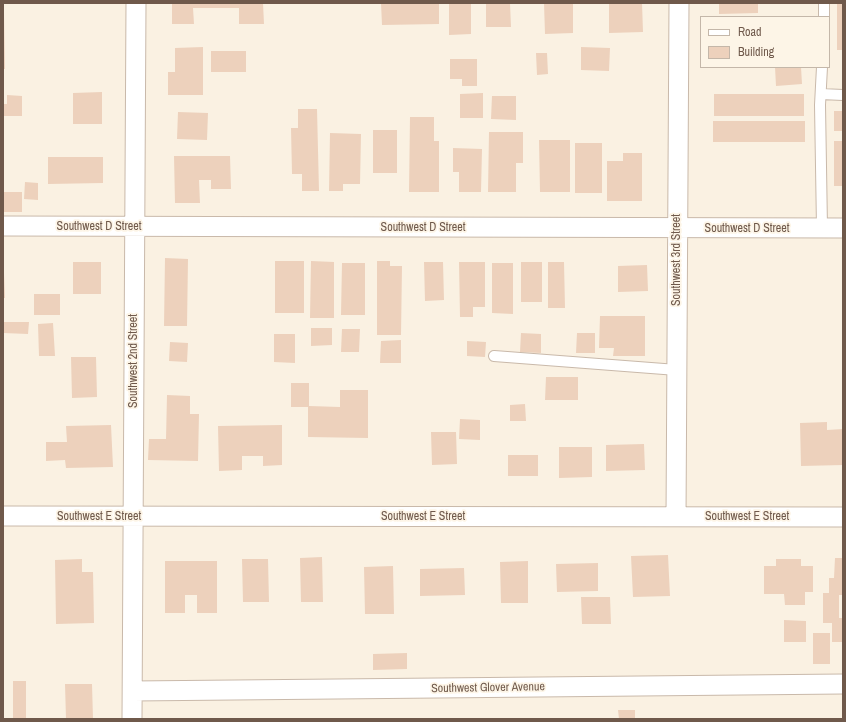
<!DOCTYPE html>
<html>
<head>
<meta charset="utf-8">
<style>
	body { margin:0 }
	#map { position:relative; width:846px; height:722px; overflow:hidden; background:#faf1e2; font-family:"Archivo Narrow",sans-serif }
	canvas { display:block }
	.frame { position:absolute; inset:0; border:4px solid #6f594b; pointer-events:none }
	.legend { position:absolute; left:700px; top:16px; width:130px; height:52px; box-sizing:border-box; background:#fdf5e7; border:1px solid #c4b7a9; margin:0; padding:5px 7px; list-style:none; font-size:12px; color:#6f594b }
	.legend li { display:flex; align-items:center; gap:8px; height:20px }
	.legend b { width:20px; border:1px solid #c4b7a9 }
</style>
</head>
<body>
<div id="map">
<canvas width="846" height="722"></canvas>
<div class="frame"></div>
<ul class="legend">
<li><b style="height:5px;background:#fff"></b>Road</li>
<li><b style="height:11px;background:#edd1bc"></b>Building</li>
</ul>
</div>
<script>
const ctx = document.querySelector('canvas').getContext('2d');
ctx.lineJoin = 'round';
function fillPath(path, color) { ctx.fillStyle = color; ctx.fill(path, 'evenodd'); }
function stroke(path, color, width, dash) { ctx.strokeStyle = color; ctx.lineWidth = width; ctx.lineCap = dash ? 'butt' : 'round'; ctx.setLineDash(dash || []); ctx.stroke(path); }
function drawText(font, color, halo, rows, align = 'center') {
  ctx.font = font + ' "Archivo Narrow",sans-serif'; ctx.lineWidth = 3.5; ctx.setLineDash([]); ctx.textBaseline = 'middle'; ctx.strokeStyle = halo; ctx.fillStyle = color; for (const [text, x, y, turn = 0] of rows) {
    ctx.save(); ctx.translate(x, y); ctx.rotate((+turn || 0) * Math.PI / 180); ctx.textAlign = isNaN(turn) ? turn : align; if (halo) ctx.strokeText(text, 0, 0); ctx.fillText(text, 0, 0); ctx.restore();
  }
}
fillPath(new Path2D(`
	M172 3H263L264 24H239V8H193L194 24H172Z
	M381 3H439V24L382 25Z
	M449 3H471V34L449 35Z
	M486 3H510L511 27H486Z
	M544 3H573V33L545 34Z
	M609 3H642L643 32 609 33Z
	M719 3H758V13L719 14Z
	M837 3H843V50H837Z
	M3 12H4L5 69H3Z
	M203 47V95H168V72H175V48Z
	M581 47 610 48 609 71 581 70Z
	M211 51H246V72H211Z
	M536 53H547L548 74 537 75Z
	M450 59H477V86H462V79H450Z
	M775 67H801L802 84 776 86Z
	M102 92V124H73V93Z
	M483 93V118H460V94Z
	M714 94H804V116H714Z
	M7 95 22 96V116H3V104H7Z
	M492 96H516V120L491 119Z
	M298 109H317L319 191H302V174H292L291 128H298Z
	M834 111H843V131H834Z
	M178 112 208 113 207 140 177 139Z
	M410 117H434V141H439V192H409Z
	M713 121H805V142H713Z
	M373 130H397V173H373Z
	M489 132H523V163H516V192H488Z
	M330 133 361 134 360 184H343V191H329Z
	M539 140H570V192H540Z
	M834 141H843V186H834Z
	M575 143H602V193H575Z
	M453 148 482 149 481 192H459V172H453Z
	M623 153H642V201H607V161H623Z
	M174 156H230L231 189H211V180H199L200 203H175Z
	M48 157H103V183L48 184Z
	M25 182 38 183V200L24 199Z
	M3 192H22V212H3Z
	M165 258 188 259 187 326H164Z
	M275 261H304V313H275Z
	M311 261 334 262V318H310Z
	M377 261H390V266H402L401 335H377Z
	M73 262H101V294H73Z
	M424 262H443L444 300 425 301Z
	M459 262H485V307H473V317H460Z
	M521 262H542V302H521Z
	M548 262H564L565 308H548Z
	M342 263H365V315H341Z
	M492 263H513V314L492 313Z
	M647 265 648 291 618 292V266Z
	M3 273H4L5 298H3Z
	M34 294H60V315H34Z
	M600 316H645V356H613L614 348H599Z
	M3 322H29L28 334 3 333Z
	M53 323 55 356H39L38 324Z
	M311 328H332V345L311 346Z
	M342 329H360L359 352H341Z
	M521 333 541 334V353L520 352Z
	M577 333H595V353H576Z
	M274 334H295V363L274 362Z
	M401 340V363H380L381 341Z
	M467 341 486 342 485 357 467 356Z
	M170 342 188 343 187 362 169 361Z
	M71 357H96L97 397 72 398Z
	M546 377H578V400H545Z
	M291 383H309V406L340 407V390H368V438L308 437V407H291Z
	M167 395 190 396V414H199L198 461 148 460 149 439H166Z
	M525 404 526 421H510V405Z
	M460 419 480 420V440L459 439Z
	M827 422V430L843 429V465L801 466 800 423Z
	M111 425 113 467 66 468 65 460 46 461V442H67L66 426Z
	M282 425V465L263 466V456H242V470L219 471 218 426Z
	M431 432H456L457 464 432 465Z
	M644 444 645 470 606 471V445Z
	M559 447H592V477L559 478Z
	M508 455H538V476H508Z
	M668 555 670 596 633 597 631 556Z
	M322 557 323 602H301L300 558Z
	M835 558H843V595H839V618H843V642H832V623H823V593H829V578H834Z
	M82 559V572H93L94 623 56 624 55 560Z
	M242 559H268L269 602H243Z
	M776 559H801V566H813V592H805V605H785L784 594H764V566H776Z
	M165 561H217V613H197V595H185V613H165Z
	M528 561V603H501L500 562Z
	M598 563V591L557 592 556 564Z
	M393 566 394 614H365L364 567Z
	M464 568 465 595 420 596V569Z
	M581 597H610L611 624H582Z
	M784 620 806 621V642H784Z
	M813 633H830V664H813Z
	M407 653V669L373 670V654Z
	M13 681H26V719H13Z
	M65 684H92L93 719H66Z
	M618 710H635V719H619Z`), '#edd1bc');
const service = new Path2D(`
	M824 17V3
	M822 67 820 105 822 228
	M821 94 843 95
	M494 356 677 370`);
const minor = new Path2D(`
	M3 226 843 228
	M3 516 843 517
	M676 517 679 3
	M133 691 843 684
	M132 719 136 3`);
stroke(service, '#c9b9aa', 12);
stroke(minor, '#c9b9aa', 21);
stroke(service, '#fff', 10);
stroke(minor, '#fff', 19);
drawText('12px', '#6f594b', '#fdf5e7', [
	["Southwest D Street",99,227],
	["Southwest D Street",423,228],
	["Southwest D Street",747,229],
	["Southwest 3rd Street",677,260,-90],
	["Southwest 2nd Street",134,361,-90],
	["Southwest E Street",99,517],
	["Southwest E Street",423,517],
	["Southwest E Street",747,517],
	["Southwest Glover Avenue",488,688,-1]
]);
</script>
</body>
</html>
